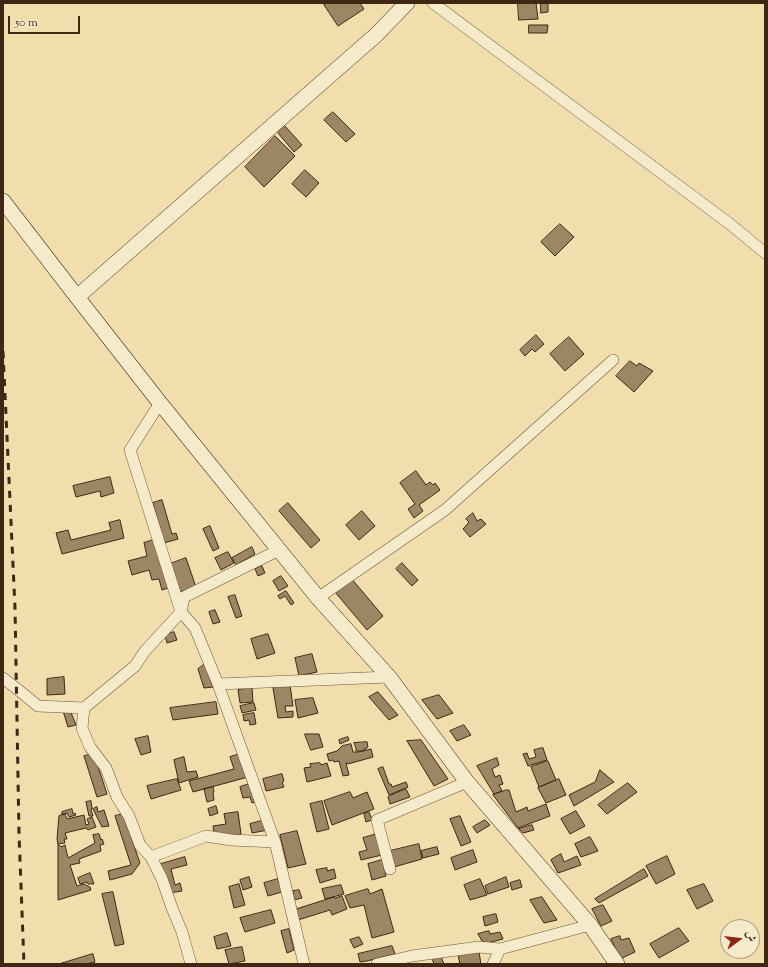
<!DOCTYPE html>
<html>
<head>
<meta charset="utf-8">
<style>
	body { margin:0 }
	#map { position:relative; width:768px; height:967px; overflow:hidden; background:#f0dfad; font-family:"Sorts Mill Goudy",Amiri,serif }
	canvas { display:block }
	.frame { position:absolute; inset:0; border:4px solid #3f2714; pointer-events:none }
	.north { position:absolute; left:720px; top:919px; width:40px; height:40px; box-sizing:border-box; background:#f5eaca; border:1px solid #ac9c81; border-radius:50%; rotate:75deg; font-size:11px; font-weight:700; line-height:16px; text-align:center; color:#3f2714 }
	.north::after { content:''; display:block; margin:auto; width:14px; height:18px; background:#8f2418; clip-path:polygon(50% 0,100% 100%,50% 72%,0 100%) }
	.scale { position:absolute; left:8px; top:16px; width:72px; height:18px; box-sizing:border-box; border:2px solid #3f2714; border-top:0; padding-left:5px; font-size:12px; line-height:14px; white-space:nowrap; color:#3f2714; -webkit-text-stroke:3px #f5eaca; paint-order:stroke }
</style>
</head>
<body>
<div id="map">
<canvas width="768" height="967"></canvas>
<div class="frame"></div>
<div class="north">ش</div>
<div class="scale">50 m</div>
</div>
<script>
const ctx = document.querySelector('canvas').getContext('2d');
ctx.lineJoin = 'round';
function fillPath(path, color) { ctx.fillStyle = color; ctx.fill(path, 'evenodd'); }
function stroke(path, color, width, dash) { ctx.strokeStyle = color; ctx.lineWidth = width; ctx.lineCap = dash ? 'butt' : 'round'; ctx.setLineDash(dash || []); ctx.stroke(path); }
const building = new Path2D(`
	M328 3H360L364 9 338 26 324 5Z
	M518 3H536L538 19 519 20Z
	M541 3H548V12L541 13Z
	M529 25H548L547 33H529Z
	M333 112 355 134 346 142 324 120Z
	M285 126 302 145 294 152 278 133Z
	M275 136 295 156 264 187 245 167Z
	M305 170 319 183 306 197 292 184Z
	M560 224 574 237 555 256 541 242Z
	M536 335 544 344 535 352 532 349 525 356 520 350Z
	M569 337 584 354 565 371 550 354Z
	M630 361 637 366 639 363 653 371 634 392 616 376Z
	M416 471 426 485 430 482 433 485 435 483 440 490 419 505 423 511 414 518 408 509 415 504 400 483Z
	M110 477 114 493 101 497 100 491 76 497 73 486Z
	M162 500 172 534 176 533 178 539 164 543 153 503Z
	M288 503 320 540 311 548 279 511Z
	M362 511 375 526 359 540 346 525Z
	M473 513 477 521 481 519 486 524 470 537 463 529 469 522 466 519Z
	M120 520 124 538 62 554 56 533 68 530 71 540 111 530 109 523Z
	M210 526 219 548 213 551 203 529Z
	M153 540 168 588 162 590 159 579 152 580 149 570 132 575 128 561 147 556 144 543Z
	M252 547 255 554 236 565 232 558Z
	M228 552 234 563 221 570 215 558Z
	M186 558 196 587 180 592 170 564Z
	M402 563 418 580 412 586 396 569Z
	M262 566 265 573 258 576 255 569Z
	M281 576 288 586 279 591 273 581Z
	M351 578 383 616 367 630 335 592Z
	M286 591 294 603 291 605 285 596 280 599 278 596Z
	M235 595 242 616 236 618 228 597Z
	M215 610 220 622 213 624 209 612Z
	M174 632 177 640 167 643 165 635Z
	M268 634 275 653 257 659 251 639Z
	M312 654 317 672 299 676 295 658Z
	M205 664 213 687 204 688 198 669Z
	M64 677 65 694 47 695V679Z
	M290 685 293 706H285L286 712 293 711V717L278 718 273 688Z
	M252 688 253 702 240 703 238 690Z
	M378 692 398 715 389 720 369 697Z
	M439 695 453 713 437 719 422 700Z
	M313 698 318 713 298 718 295 700Z
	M216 702 218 714 173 720 170 708Z
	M254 703 256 710 242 713 240 706Z
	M70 710 76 725 68 727 63 711Z
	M254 713 256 724 250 725 249 720 244 721 243 715Z
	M464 725 471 735 457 741 450 731Z
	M305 734H319L323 747 311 750Z
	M148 736 151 752 141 755 135 739Z
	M348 737 349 740 340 744 339 740Z
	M421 740 448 779 434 786 407 741Z
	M367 742 368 747 366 748V749H364V751H356V748L354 743Z
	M351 744 353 752H358L371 749 373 757 348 764V763H346L349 775 343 776 339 761 334 762 333 760 329 761 327 754 337 751 342 746Z
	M543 748 547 760 528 766 523 754 527 753 529 759 536 757 534 750Z
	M94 754 107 794 97 797 84 756Z
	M240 754 248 777 193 792 189 781 234 769 230 757Z
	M184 757 187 772 196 771 198 777 179 783 174 760Z
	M497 758 499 765 492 769 495 777 500 775 503 784 499 785 502 791 494 794 477 766Z
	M548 761 556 780 539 787 531 767Z
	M320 763 321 765 327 763 331 776 307 782 304 768 311 767 310 764Z
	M383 767 389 784H391L392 787 406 782 408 787 389 795 378 769Z
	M600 770 614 782 574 806 569 795 595 782Z
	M282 774 284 781 282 782 284 787 266 791 263 779Z
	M177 779 181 790 151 799 147 786Z
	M559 779 566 795 546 803 538 788Z
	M252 783 258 801 252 803 250 797 243 798 240 787Z
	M628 783 637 792 607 814 598 805Z
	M213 787 214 792 213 793 214 800 207 802 204 789Z
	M406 789 410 797 390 804 388 797Z
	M506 790H509L516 812 527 807 528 811 546 804 550 816 518 828 493 795Z
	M350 792 353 798 367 792 374 809 332 825 324 801Z
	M91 801 92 808 91 810 93 816H89L86 802Z
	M322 801 329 829 317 832 310 804Z
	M216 806 218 813 210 816 208 809Z
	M97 807 98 812 104 810 109 826 102 827 93 809Z
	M72 809 73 814 75 813 76 815 69 817 67 813 62 815V812Z
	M576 811 585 826 570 834 561 819Z
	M238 812 241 834 225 837 214 834 213 826 226 824 224 814Z
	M369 812 372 820 366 822 364 814Z
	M65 814 67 819 84 815 86 825 89 824 87 819 92 817 96 827 88 830 86 828 65 833 67 839H64L65 843 58 844 57 839 59 816Z
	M123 814 140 863 132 874 110 880 108 871 131 865 115 816Z
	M460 816 471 842 461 846 450 819Z
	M265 820 268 830 252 833 250 824Z
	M485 820 490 825 477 833 473 827Z
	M532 825 534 830 523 833 519 829Z
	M297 831 306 864 288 868 280 835Z
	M99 834 101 840 102 839 104 844 100 845 101 851 79 859 80 863 70 865 77 886 84 884 90 887 91 890 58 900V844L61 847 65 845 68 858 95 843 93 835Z
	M377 834 382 855 361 860 359 852 367 850 363 838Z
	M590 837 598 851 581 857 575 844Z
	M419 844 422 859 394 867 390 851Z
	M437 847 439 854 423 858 421 851Z
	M473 850 477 862 455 870 451 858Z
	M561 854 564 862 577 856 581 865 558 873 551 860Z
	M667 856 675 874 656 884 646 866Z
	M185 857 187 865 171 869 175 885 180 883 182 891 169 893 161 864Z
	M382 860 386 876 372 880 368 864Z
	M327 868V871L334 869 336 878 320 883 316 870Z
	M644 869 648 876 599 903 595 899Z
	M90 873 94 884H88L87 882 80 884 78 878Z
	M249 877 252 887 243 890 240 880Z
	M506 877 509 887 488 894 485 886Z
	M278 879 282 892 268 896 264 883Z
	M480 879 487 895 470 900 464 885Z
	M520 880 522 887 512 890 510 883Z
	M239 884 245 905 234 908 229 887Z
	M704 884 713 901 697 909 687 890Z
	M341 885 344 894 325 899 322 889Z
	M368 889 370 894 382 889 394 932 372 938 364 905 350 908 345 896Z
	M299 890 302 898 294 900 293 891Z
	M113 892 124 944 115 946 102 894Z
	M342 896 347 909 332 915 330 910 298 920 296 909 334 897 335 898Z
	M542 897 557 920 544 923 530 900Z
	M603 905 612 921 601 926 592 909Z
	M271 910 275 923 245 932 240 918Z
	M496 914 498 922 485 926 483 917Z
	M679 928 689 941 659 958 650 944Z
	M289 929 294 950 287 953 281 931Z
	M489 931 490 934 500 932 503 939 487 943 482 941 478 934Z
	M227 933 231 946 217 949 214 937Z
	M620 936 621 940 629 938 635 952 620 959 611 939Z
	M359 937 363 944 354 948 350 940Z
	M392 946 395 954 367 961 360 962 358 954Z
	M242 947 245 961 229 964 225 950Z
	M479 952 481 964H460L458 955Z
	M93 954 95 962 86 964H59Z
	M440 954 444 964H434L431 956Z`);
fillPath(building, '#9b8764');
stroke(building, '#3f2714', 1);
const street = new Path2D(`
	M433 3 730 224 765 253
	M160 403 130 450 181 612 195 628 218 684 275 842 304 964
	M318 598 445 510 613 360
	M3 678 16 688 38 706 84 708
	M218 684 389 677
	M151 857 206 836 231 840 275 842
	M390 869 377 820 467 782
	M191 964 182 932 172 908 162 879 151 857 140 845 129 816 117 797 106 768 90 747 82 728 84 708 135 666 145 651 181 612 184 597 279 550
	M377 964 412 956 479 947 500 949 590 925
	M493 964 500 949`);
const secondary = new Path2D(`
	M3 201 77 297 160 403 318 598 389 677 467 782 590 925 617 964
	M77 297 376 35 407 3`);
stroke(street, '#6b553a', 12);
stroke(secondary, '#3f2714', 16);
stroke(street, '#f5eaca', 11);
stroke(secondary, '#f5eaca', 15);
stroke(new Path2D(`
	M3 351 15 608 19 834 24 964`), '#3f2714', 3, [7, 7]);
</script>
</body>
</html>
